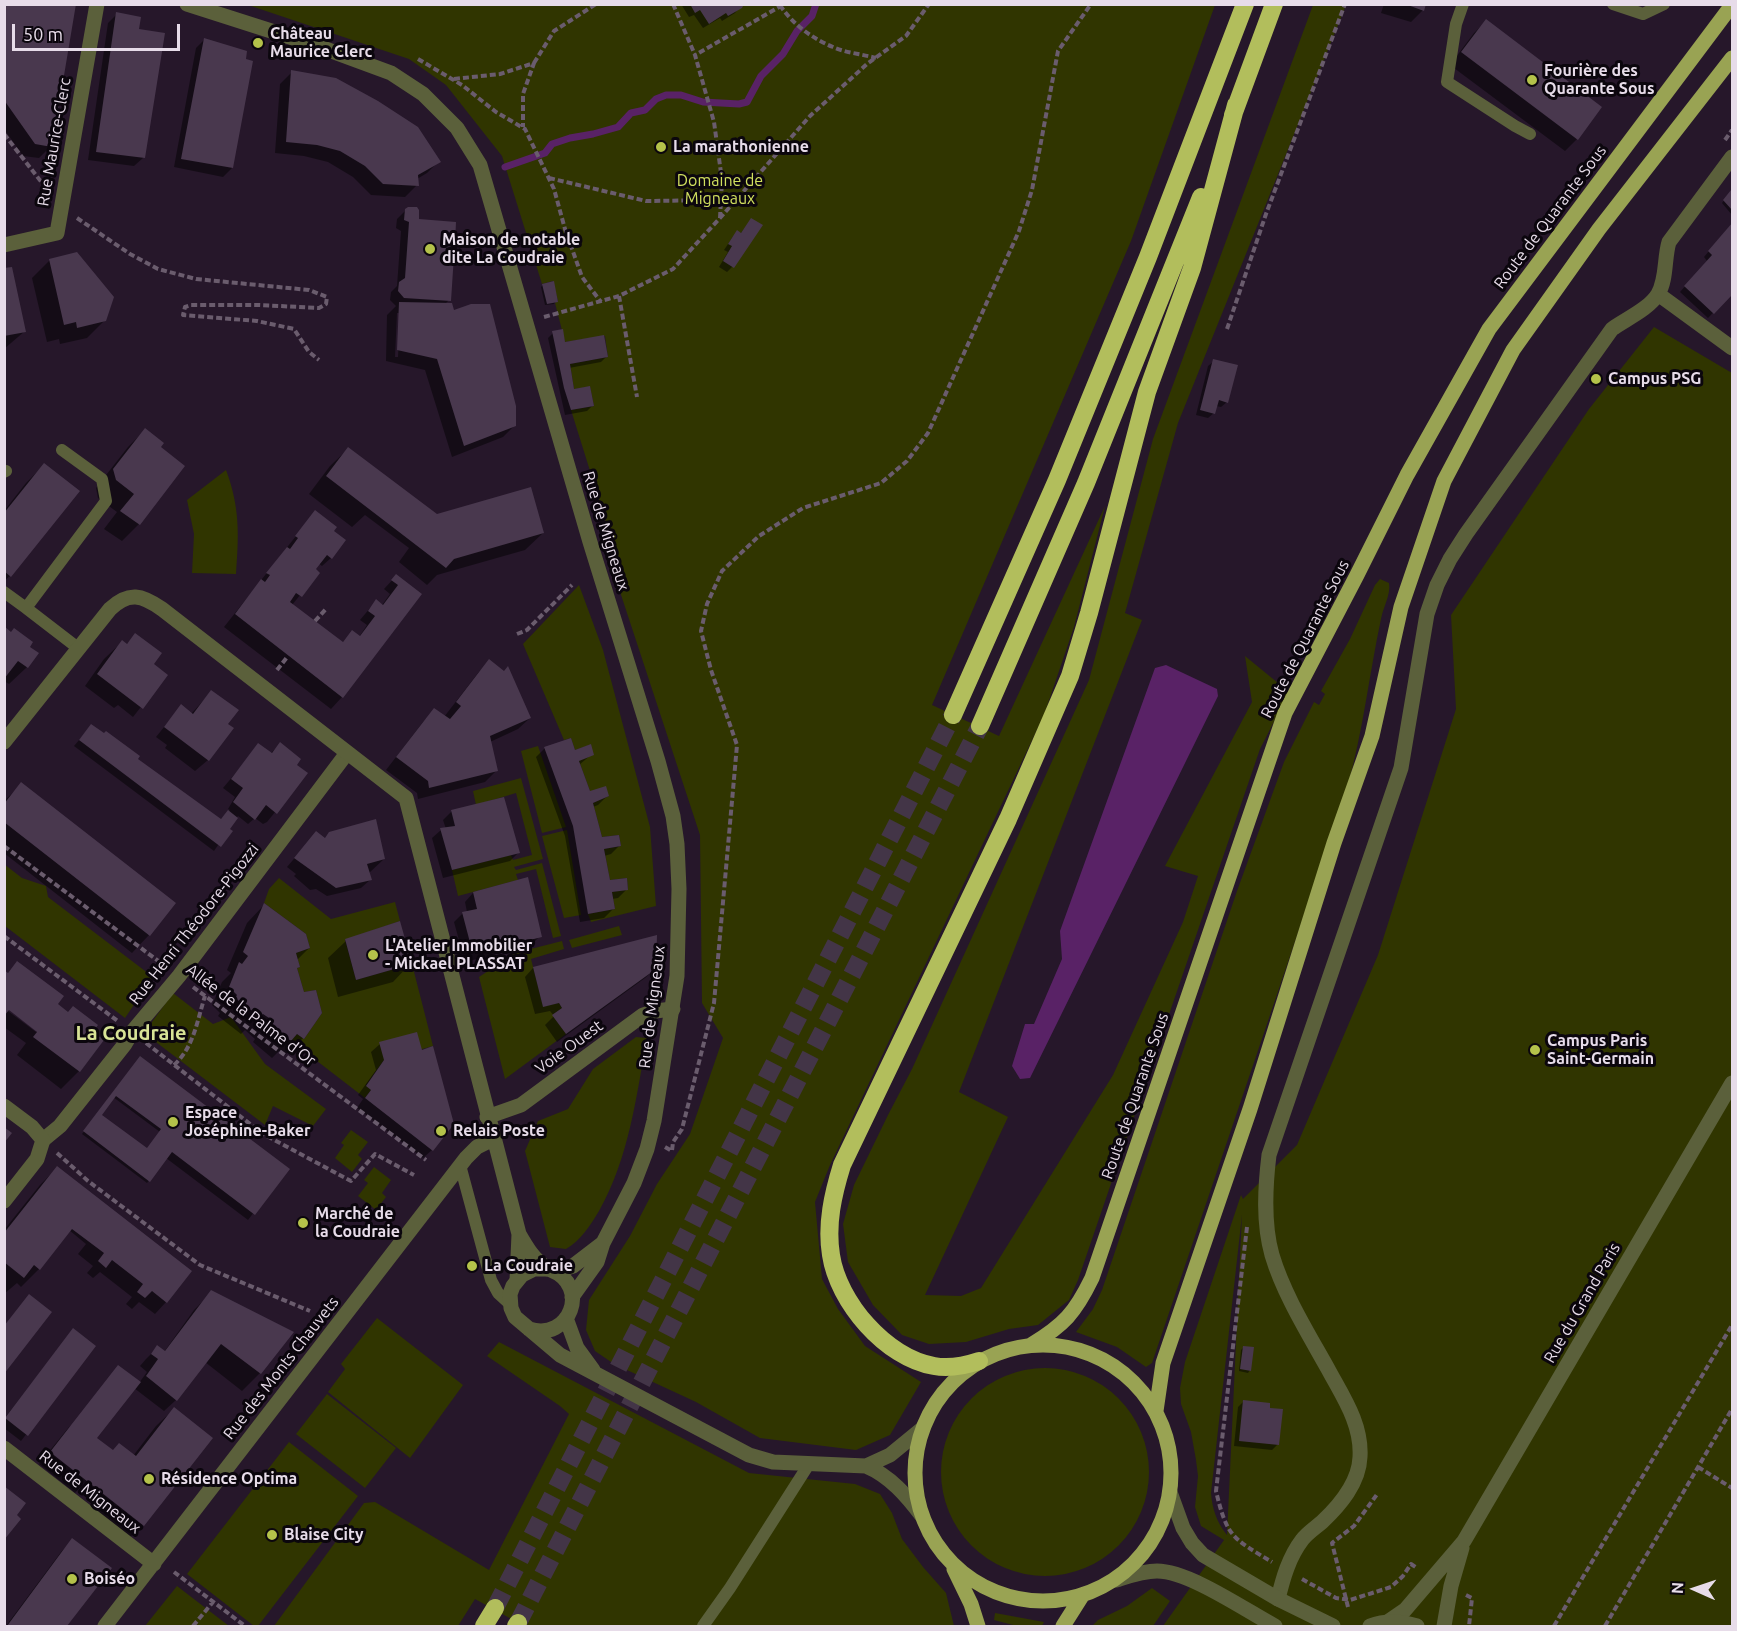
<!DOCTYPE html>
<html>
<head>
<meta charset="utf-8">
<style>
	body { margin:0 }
	#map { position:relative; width:1737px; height:1631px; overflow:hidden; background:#26172a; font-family:Ubuntu,sans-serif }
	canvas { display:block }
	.frame { position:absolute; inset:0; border:6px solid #e7dce9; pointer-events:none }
	.north { position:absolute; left:1665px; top:1559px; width:60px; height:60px; -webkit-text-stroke:4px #0b060d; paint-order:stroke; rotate:273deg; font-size:16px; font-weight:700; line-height:24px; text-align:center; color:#e7dce9 }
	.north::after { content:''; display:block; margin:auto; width:21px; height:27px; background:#e7dce9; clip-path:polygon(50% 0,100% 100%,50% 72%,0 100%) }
	.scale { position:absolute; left:12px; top:24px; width:168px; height:27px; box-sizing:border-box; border:3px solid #e7dce9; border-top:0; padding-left:8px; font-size:18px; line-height:21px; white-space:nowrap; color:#e7dce9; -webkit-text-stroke:4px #0b060d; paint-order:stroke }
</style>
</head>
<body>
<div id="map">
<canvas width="1737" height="1631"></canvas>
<div class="frame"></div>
<div class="north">N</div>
<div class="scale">50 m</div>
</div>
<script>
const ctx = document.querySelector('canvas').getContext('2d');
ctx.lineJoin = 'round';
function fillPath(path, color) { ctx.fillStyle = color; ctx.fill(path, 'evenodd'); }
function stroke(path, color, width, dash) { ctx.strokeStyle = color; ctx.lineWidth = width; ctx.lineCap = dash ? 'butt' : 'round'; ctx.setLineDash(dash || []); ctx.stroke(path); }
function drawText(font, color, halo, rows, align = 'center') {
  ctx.font = font + ' Ubuntu,sans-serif'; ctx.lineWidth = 6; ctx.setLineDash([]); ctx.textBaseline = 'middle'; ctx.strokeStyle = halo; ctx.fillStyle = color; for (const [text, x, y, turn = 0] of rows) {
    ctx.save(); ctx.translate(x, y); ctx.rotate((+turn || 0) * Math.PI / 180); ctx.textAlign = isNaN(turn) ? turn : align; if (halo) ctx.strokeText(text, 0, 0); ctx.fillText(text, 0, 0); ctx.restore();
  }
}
fillPath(new Path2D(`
	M248 5H1215L1131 241 932 705 999 736 1105 506 1074 627 1044 715 830 1165 815 1202 822 1279 838 1309 865 1346 921 1382 890 1435 856 1450 760 1438 696 1402 614 1364 595 1351 586 1330 589 1300 630 1236 657 1184 690 1134 723 1038 702 1003 700 835 602 537 610 535 571 410 594 406 590 387 574 389 570 364 608 357 605 336 565 342 555 303 558 301 553 281 542 284 502 156 446 85 409 59Z
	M1313 5H1346L1178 423 1125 613 1142 620 959 1092 1008 1117 925 1295 961 1296 981 1288 1113 1075 1183 922 1198 876 1165 866 1252 702 1245 656 1289 692 1260 749 1078 1280 1069 1300 1038 1325 1009 1329 966 1342 929 1344 902 1335 873 1305 848 1262 843 1224 854 1185 888 1115 912 1069 1089 680 1153 439Z
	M1654 327 1732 373V1626H1163L1224 1540 1201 1526 1195 1507 1198 1476 1196 1460 1191 1432 1181 1404 1180 1388 1185 1362 1241 1195 1243 1199 1297 1145 1378 955 1456 709 1451 615 1589 409ZM1242 1215 1227 1535C1217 1523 1212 1508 1211 1493Z
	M226 470C240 507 239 535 236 574L192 573 194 534 187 500Z
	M1380 579 1389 583C1391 595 1383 607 1381 619 1369 675 1363 732 1347 788L1152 1363 1146 1367 1117 1347 1076 1332 1093 1309 1102 1290 1237 891 1284 762 1314 702 1319 705 1325 694 1321 691 1350 639 1375 585Z
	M579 585 603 650 650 827 656 906 591 922 588 914 615 909 612 892 628 889 627 878 610 880 604 849 621 846 619 835 602 837 593 803 609 796 590 791 579 761 590 745 575 750 571 738 564 740 523 644Z
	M538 746 566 827 542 833 521 751Z
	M521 778 543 859 514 867 516 870 542 863 561 936 553 938 536 869 516 874 518 880 458 896 452 870 511 855 513 860 532 855 516 793 476 805 473 791Z
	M567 830 581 915 564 918 542 836Z
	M4 864 22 878 46 886 48 897 153 977 125 1018 5 926Z
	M279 878 331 919 395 902 400 921 345 940 356 980 412 964 433 1046 384 1060 366 1085 371 1090 365 1098 291 1041 297 1034 304 1039 322 1013 316 990 304 992 297 968 300 967 296 953 310 948 306 934 264 903 269 889Z
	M619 926 622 935 572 948 569 940Z
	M562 941 564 949 531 959 543 1006 559 1003 562 1008 553 1015 566 1034 505 1079 479 977 515 953Z
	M173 993 213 1024 231 1017 265 1064 326 1109 313 1126 273 1106 265 1125 144 1033Z
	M636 1037 647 1038C636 1098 629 1158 599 1211 590 1226 581 1240 566 1249L550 1247 525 1151 538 1121 568 1109 593 1069Z
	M351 1130 368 1142 358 1155 362 1159 352 1172 335 1158 344 1145 341 1143Z
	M374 1167 391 1180 382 1193 386 1197 376 1210 358 1196 368 1183 364 1180Z
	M377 1318 463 1385 410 1458 328 1392 345 1369 341 1364Z
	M499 1342 749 1473 855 1484 880 1494 892 1513 902 1539 923 1567 946 1593 954 1626H524L475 1599 458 1626H274L364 1503 375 1502 489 1570 569 1414 560 1406 487 1356Z
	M941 1472a104 104 0 1 1 208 0a104 104 0 1 1-208 0Z
	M327 1394 396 1448 365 1488 296 1434Z
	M289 1442 358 1496 258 1626H254L187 1574Z
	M177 1586 229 1626H145Z
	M1152 1588 1170 1601 1153 1626H1092L1098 1620 1127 1606Z
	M995 1613 1044 1622 1042 1626H1017L994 1620Z`), '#303500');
fillPath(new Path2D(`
	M1166 665 1217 689 1218 696 1030 1078 1020 1079 1012 1066 1025 1024H1034L1062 959 1060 931 1155 668Z`), '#592266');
fillPath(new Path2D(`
	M4 4 51 146 39 158 23 156 4 129Z
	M681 4H742L735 13 722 21 720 18 703 28 694 15 689 17Z
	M1384 4H1425L1423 10 1411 22 1381 13Z
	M117 14 137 30 143 158 134 166 88 160 108 23Z
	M1486 21 1577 139 1565 151 1450 65 1474 33Z
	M204 40 251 62 232 168 223 177 174 167 196 48Z
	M292 72 439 161 427 173 417 179V185L405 197 371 195 353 177 328 162 304 156 275 153 280 84Z
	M1731 192 1732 194V215L1722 203Z
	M406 210 417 221 453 243 451 246 449 300 444 305 453 312 515 425 503 437 452 457 425 370 386 361 387 315 396 306 390 300 391 292 397 286 401 231 396 228 397 219ZM397 313H400L398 357H395Z
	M751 220 732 267 727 272 719 267 728 252 724 250 732 238 737 232 740 234Z
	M1732 223V293L1708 318 1680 292 1707 261 1704 257Z
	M50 260 105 320 87 338 60 344 59 339 47 342 32 278Z
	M4 270 25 331 4 349Z
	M543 285 556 301 554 304 545 305 541 287Z
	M553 333 564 344 607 356 601 362 569 368 573 391 592 406 587 411 565 415 548 338Z
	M1214 361 1227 402 1221 407 1216 406 1214 413 1208 418 1196 415 1208 366Z
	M145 430 139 524 122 541 104 529 117 512 98 498 96 488 128 447Z
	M348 449 437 516 543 533 525 550 437 575 427 585 399 562 409 548 365 515 352 527 309 494 330 466Z
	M44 465 10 576 4 581V511L26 483Z
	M315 512 332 531 331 558 322 566 318 563 314 569 318 573 292 605 342 643 352 632 359 637 367 625 360 620 376 601 382 605 390 594 384 589 396 576 420 594 342 697 331 709 224 627Z
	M4 628 28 647 27 667 9 684 4 681Z
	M135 635 147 670 166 675 133 717 118 705 114 708 85 686 104 659 122 642 126 645Z
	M489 661 530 718 518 729 490 742 497 770 485 782 418 799 417 793 386 770 423 722 435 710 444 717 478 673Z
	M211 692 226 725 208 760 195 771 165 748 167 745 156 737 181 706 191 714Z
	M91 726 220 820 230 810 228 809 235 797 223 788 259 745 270 754 280 744 294 765 306 774 267 822 263 824 255 818 248 824 238 816 214 851 74 746Z
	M545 748 592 754 579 765 589 793 607 796 598 805 593 807 601 839 619 846 611 854 604 856 609 882 627 889 618 898 612 899 613 909 604 918 580 922 565 836 536 757Z
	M22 784 149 935 132 953 4 853V801Z
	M452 811 519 852 510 861 443 878 432 838 441 830 446 829 443 820Z
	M316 833 324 839 384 859 368 874 370 880 361 888 327 896 316 889 310 890 294 876 296 874 287 867Z
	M526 879 540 936 531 945 465 962 454 922 463 913 467 912 465 902 473 893Z
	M264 905 309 948 297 960 296 969 303 1038 285 1055 279 1051 272 1058 253 1042 255 1039 245 1030 241 1034 218 1016 220 1013 212 1005 222 982 231 973 227 970 247 923Z
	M346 941 410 964 393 982 338 997 328 958Z
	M17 963 52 1009 102 1041 79 1071 61 1089 17 1055 26 1043 4 1027V972L7 974ZM10 1009 36 1029V1032L8 1011Z
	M533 968 655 969 645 978 557 1042 545 1025 554 1016 550 1011 535 1014 525 977Z
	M380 1044 432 1150 423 1158 357 1108 363 1099 358 1095 376 1070 371 1052Z
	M138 1060 287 1169 248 1220 166 1158 147 1183 82 1134ZM113 1097 160 1132 147 1149 100 1115Z
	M57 1168 166 1302 155 1314 139 1302 132 1309 126 1304 132 1297 100 1272 93 1278 87 1273 93 1266 78 1254 86 1244 69 1230 39 1269 21 1287 17 1283 4 1294V1230L40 1185Z
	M212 1292 291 1333 260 1373 242 1391 205 1362 176 1400 164 1411 134 1388 95 1438 113 1452 133 1456 156 1426 174 1409 143 1525 125 1542 88 1513 101 1496 84 1483 75 1493 39 1464 69 1427 139 1383 147 1372 140 1366 146 1359 158 1347 164 1352 194 1310Z
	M68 1336 94 1346 21 1441 4 1428V1419Z
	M1244 1347 1250 1370 1248 1373 1239 1371 1241 1350Z
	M1244 1401 1278 1444 1272 1450 1234 1446 1238 1407Z
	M72 1540 110 1569 65 1626H6L61 1552Z`), '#0007');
stroke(new Path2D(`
	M505 167 545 153 552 144 570 138 593 134 618 127 631 113 645 110 656 99 666 95H681L703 102 739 104 747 102 761 76 783 54 797 31 812 16 816 4`), '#592266', 7);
fillPath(new Path2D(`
	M4 4H76L52 147 35 144 4 100Z
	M690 4H744L742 8 728 16 726 13 709 24 700 10 695 13Z
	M1405 4H1426L1424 11Z
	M116 12 141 17 139 29 165 33 145 158 96 152Z
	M1486 19 1602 107 1578 140 1461 52Z
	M204 38 247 51 246 59 253 61 233 168 181 159Z
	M291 70 336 78 378 101 418 127 441 162 418 175 419 186 383 184 365 166 340 151 317 145 286 142Z
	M1731 190 1732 192V210L1723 200Z
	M408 207H417L419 210V219L456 222 455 244H452V255H454L451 301 404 298 398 291 399 282 405 278 409 222 404 220 405 209Z
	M751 218 763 225 734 268 723 261 732 246 728 244 737 230 741 233Z
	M1732 223V295L1714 314 1684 286 1712 255 1708 251Z
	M77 252 114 297 106 321 77 328 76 322 64 325 49 259Z
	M12 267 26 332 4 336V268Z
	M554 281 558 302 547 304 542 284Z
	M399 302 452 303 454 310 471 304H490L516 406V426L464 446 437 359 397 350Z
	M563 329 565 342 604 335 608 357 570 364 574 389 590 386 594 406 571 410 564 388 552 331Z
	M1213 359 1238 365 1228 403 1219 400 1215 414 1200 410Z
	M145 428 164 443 161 447 185 466 140 525 120 511 134 494 116 480 113 469Z
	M348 447 437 514 531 487 544 533 454 559 446 568 326 476Z
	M44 463 80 491 11 577 4 571V513Z
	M315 510 337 527 334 531 346 540 332 559 327 555 316 569 320 573 302 597 296 593 290 602 343 642 352 630 360 636 375 616 368 611 376 599 383 605 398 585 391 580 396 574 422 594 343 698 235 614 261 579 265 582 270 575 266 573 287 547 290 549 298 538 295 536Z
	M4 626 11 632 14 628 33 642 30 647 39 653 28 668 18 661 4 679Z
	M135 633 162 653 154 664 168 675 143 709 97 674 122 640 127 644Z
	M489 659 504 671 508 666 531 718 490 736 498 771 429 788 428 781 396 757 434 708 450 719 461 706 456 702Z
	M211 690 239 710 228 724 234 728 209 761 164 727 181 704 193 714Z
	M91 724 104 733 106 731 140 756 138 759 221 819 228 810 238 818 230 829 233 831 221 847 79 740Z
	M571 738 575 750 591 744 594 755 579 761 590 791 606 786 609 796 593 803 602 837 619 835 621 846 604 849 610 880 627 878 628 890 612 892 615 909 588 914 573 826 544 747Z
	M280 742 301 759 297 765 308 773 277 814 266 805 255 820 233 802 243 788 231 779 258 743 272 753Z
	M21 782 176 903 150 936 4 822V804Z
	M504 797 520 853 452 870 440 828 455 826 451 810Z
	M376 819 385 859 367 864 372 880 336 888 294 858 316 831 325 838 329 832Z
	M528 877 542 937 473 954 462 912 477 909 473 892Z
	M264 903 306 934 310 948 296 953 300 967 297 968 304 992 316 990 322 1013 304 1039 297 1034 291 1041 270 1024 272 1020 263 1014 260 1017 235 998 237 995 229 987 239 962 242 964 248 956 243 952Z
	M400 921 412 964 356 980 345 939Z
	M657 935 656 969 566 1034 552 1015 562 1008 559 1003 543 1007 533 967Z
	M17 961 64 996 58 1004 68 1012 73 1006 98 1025 93 1032 104 1040 80 1072 33 1037 37 1032 9 1010 4 1016V970L8 973Z
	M417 1032 422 1050 433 1046 454 1124 433 1151 365 1098 371 1090 366 1086 384 1060 379 1042Z
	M140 1056 290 1169 255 1215 172 1152 150 1182 83 1131ZM116 1096 161 1129 147 1148 102 1115Z
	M4 1127 12 1133 4 1143Z
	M57 1166 192 1271 167 1303 152 1291 145 1298 137 1292 143 1284 112 1260 106 1268 98 1261 104 1253 72 1229 40 1270 34 1265 24 1278 4 1262V1233Z
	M211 1290 294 1332 261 1374 221 1344 177 1401 146 1376 158 1359 151 1354 157 1345 165 1351Z
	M29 1294 52 1312 4 1374V1326Z
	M73 1328 96 1346 28 1436 5 1418Z
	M1243 1346 1254 1347 1251 1371 1240 1369Z
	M118 1365 141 1382 97 1438 113 1450 119 1443 136 1456 174 1407 213 1438 144 1526 50 1452Z
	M1243 1400 1270 1403V1408L1283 1409 1279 1445 1239 1441Z
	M4 1486 26 1503 17 1515 21 1519 4 1540Z
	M72 1538 112 1568 67 1626H7Z`), '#49384e');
stroke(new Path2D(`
	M495 1608 953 715
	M518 1623 980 726`), '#433547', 18, [18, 9]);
stroke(new Path2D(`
	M673 4 695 55
	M780 5C792 24 813 39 833 47 846 53 862 54 876 58
	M418 59 462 85 496 112 525 129 554 189 565 229 582 277 601 302
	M534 63 554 31 596 4
	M454 79 500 74 534 63 523 94V127
	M4 134 46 188
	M1725 140 1732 130
	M549 178 646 201 721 200
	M77 218 130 254 158 269 196 279 309 290 327 297 326 304 319 308 259 305H191L185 307 183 315 257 321 294 329 309 352 319 360
	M720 218 722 180 714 122 695 55 781 6
	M619 296 637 397
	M544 317 619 296 673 269 720 218 810 116 867 64 906 36 929 4
	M1227 329 1266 214 1345 4
	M315 621 326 609
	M517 634 527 630 572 585
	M277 670 288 656
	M4 846 165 966
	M4 936 119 1022
	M193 987 426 1160
	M146 1043 263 1134 351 1181 375 1154 414 1175
	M174 1065C194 1047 197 1021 205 996
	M665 1147 672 1151 673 1142 682 1129 714 1003 737 745 711 670 701 631 707 604 722 571 759 536 803 508 881 483 907 461 928 433 1019 231 1032 190 1058 51 1091 4
	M57 1153 88 1181 200 1265 310 1311
	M1247 1227 1216 1491C1227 1537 1232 1538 1272 1562
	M1698 1467 1732 1488
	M174 1572 245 1626
	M1302 1579 1336 1598 1350 1600 1391 1587 1403 1576 1411 1564 1417 1568
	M1466 1595 1472 1598 1469 1626
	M1348 1607 1332 1543 1354 1526 1378 1493
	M193 1626 213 1602
	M1554 1626 1732 1325
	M1605 1626 1732 1409`), '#6a5c6d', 4, [6, 3]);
stroke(new Path2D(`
	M1463 4 1456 24 1447 82 1515 126 1530 134
	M1613 4 1643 14 1664 4
	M62 450 102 479 106 501 26 608 78 648
	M4 472 6 471
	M4 592 26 608
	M460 1165 491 1280 498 1293 510 1304
	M703 1626 730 1588 809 1464`), '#5b603b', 12);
stroke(new Path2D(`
	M43 1140 60 1126 125 1044 132 1032 179 976 347 753`), '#5b603b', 15);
stroke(new Path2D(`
	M4 245 57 233 97 4
	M1658 294 1732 348
	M4 742 110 609C129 591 142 595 162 609L406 798 519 1234C527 1248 534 1260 548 1269
	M4 1106 32 1127 43 1140 37 1159 4 1201
	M487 1117 521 1105 643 1015 655 1011 673 1009
	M517 1280 519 1234
	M4 1448 154 1564
	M1278 1599C1283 1578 1289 1557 1302 1540 1307 1533 1315 1528 1322 1522 1340 1505 1359 1483 1360 1457 1362 1424 1343 1397 1328 1369 1308 1333 1284 1295 1272 1255 1263 1223 1265 1188 1269 1155L1401 768 1427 614 1437 585 1450 559 1466 534 1612 329C1626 319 1649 309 1658 294 1667 279 1664 258 1669 242L1732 157
	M1389 1621 1405 1610 1464 1541 1732 1083
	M105 1626 466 1158 477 1147 493 1139
	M1444 1626 1451 1586 1462 1548`), '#5b603b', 15);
stroke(new Path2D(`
	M187 4 315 45 391 73 423 94 457 128 480 165 590 542 658 761 673 816 677 844 679 889 677 976 654 1121 647 1149 634 1183 603 1243 597 1262 572 1297
	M603 1243 573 1266 563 1269H534L522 1275 513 1286 510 1294 511 1308 515 1317 560 1355 732 1446 749 1455 773 1462 866 1466 890 1455 923 1428
	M566 1318 577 1348 593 1370
	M529 1329C570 1342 591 1286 551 1270
	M866 1466C890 1476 907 1496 922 1516
	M1170 1492 1183 1528 1192 1543 1203 1555 1278 1599 1333 1626
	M1116 1580C1129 1576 1143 1571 1157 1571 1189 1571 1245 1610 1275 1626
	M1370 1626C1386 1620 1401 1621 1417 1626`), '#5b603b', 15);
stroke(new Path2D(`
	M915 1473a128 128 0 1 1 256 0a128 128 0 1 1-256 0Z
	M1031 1345C1064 1325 1075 1313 1092 1278L1285 713 1357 575 1407 475 1489 329 1732 5
	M1156 1411 1163 1363 1250 1109 1334 843 1372 736 1401 607 1444 481 1513 350 1599 229 1732 58
	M954 1569 971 1604 978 1626
	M1063 1626 1082 1596`), '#99a353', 15);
stroke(new Path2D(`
	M1233 115 1274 4
	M953 715 1057 480 1148 257 1245 4
	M980 726 1086 483 1201 197
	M979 1361C964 1366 950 1369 934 1366 886 1358 838 1302 831 1255 826 1224 833 1194 842 1165L1008 819 1070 676 1089 613 1147 392 1192 268 1236 105
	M484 1626 495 1608
	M516 1626 518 1623`), '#b2be5c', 18);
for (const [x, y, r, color] of [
	[258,43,6,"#b4c24a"],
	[1532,80,6,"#b4c24a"],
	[661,147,6,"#b4c24a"],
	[430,249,6,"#b4c24a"],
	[1596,379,6,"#b4c24a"],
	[373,955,6,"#b4c24a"],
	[1535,1050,6,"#b4c24a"],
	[173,1122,6,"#b4c24a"],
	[441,1131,6,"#b4c24a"],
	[303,1223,6,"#b4c24a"],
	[472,1266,6,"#b4c24a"],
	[149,1479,6,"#b4c24a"],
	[272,1535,6,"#b4c24a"],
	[72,1579,6,"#b4c24a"]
]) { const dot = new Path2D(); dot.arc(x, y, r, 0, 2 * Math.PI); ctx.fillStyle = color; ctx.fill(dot); stroke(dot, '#0b060d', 2); }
drawText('bold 16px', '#e7dce9', '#0b060d', [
	["Château",270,34],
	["Maurice Clerc",270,52],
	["Fourière des",1544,71],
	["Quarante Sous",1544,89],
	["La marathonienne",673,147],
	["Maison de notable",442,240],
	["dite La Coudraie",442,258],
	["Campus PSG",1608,379],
	["L'Atelier Immobilier",385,946],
	["- Mickael PLASSAT",385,964],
	["Campus Paris",1547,1041],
	["Saint-Germain",1547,1059],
	["Espace",185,1113],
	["Joséphine-Baker",185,1131],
	["Relais Poste",453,1131],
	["Marché de",315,1214],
	["la Coudraie",315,1232],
	["La Coudraie",484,1266],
	["Résidence Optima",161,1479],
	["Blaise City",284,1535],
	["Boiséo",84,1579]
], 'left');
drawText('16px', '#e7dce9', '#0b060d', [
	["Rue Maurice-Clerc",54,142,-80],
	["Route de Quarante Sous",1550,217,-53],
	["Rue de Migneaux",606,531,73],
	["Route de Quarante Sous",1305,639,-63],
	["Rue Henri Théodore-Pigozzi",194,924,-52],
	["Rue de Migneaux",652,1007,-83],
	["Allée de la Palme d’Or",251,1015,37],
	["Voie Ouest",569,1047,-36],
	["Route de Quarante Sous",1135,1096,-71],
	["Rue du Grand Paris",1582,1303,-60],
	["Rue des Monts Chauvets",281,1368,-52],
	["Rue de Migneaux",90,1492,38]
]);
drawText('16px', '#d1e05f', '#0b060d', [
	["Domaine de",720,181],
	["Migneaux",720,199]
]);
drawText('bold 20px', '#d8e396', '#0b060d', [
	["La Coudraie",131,1033]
]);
</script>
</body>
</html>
